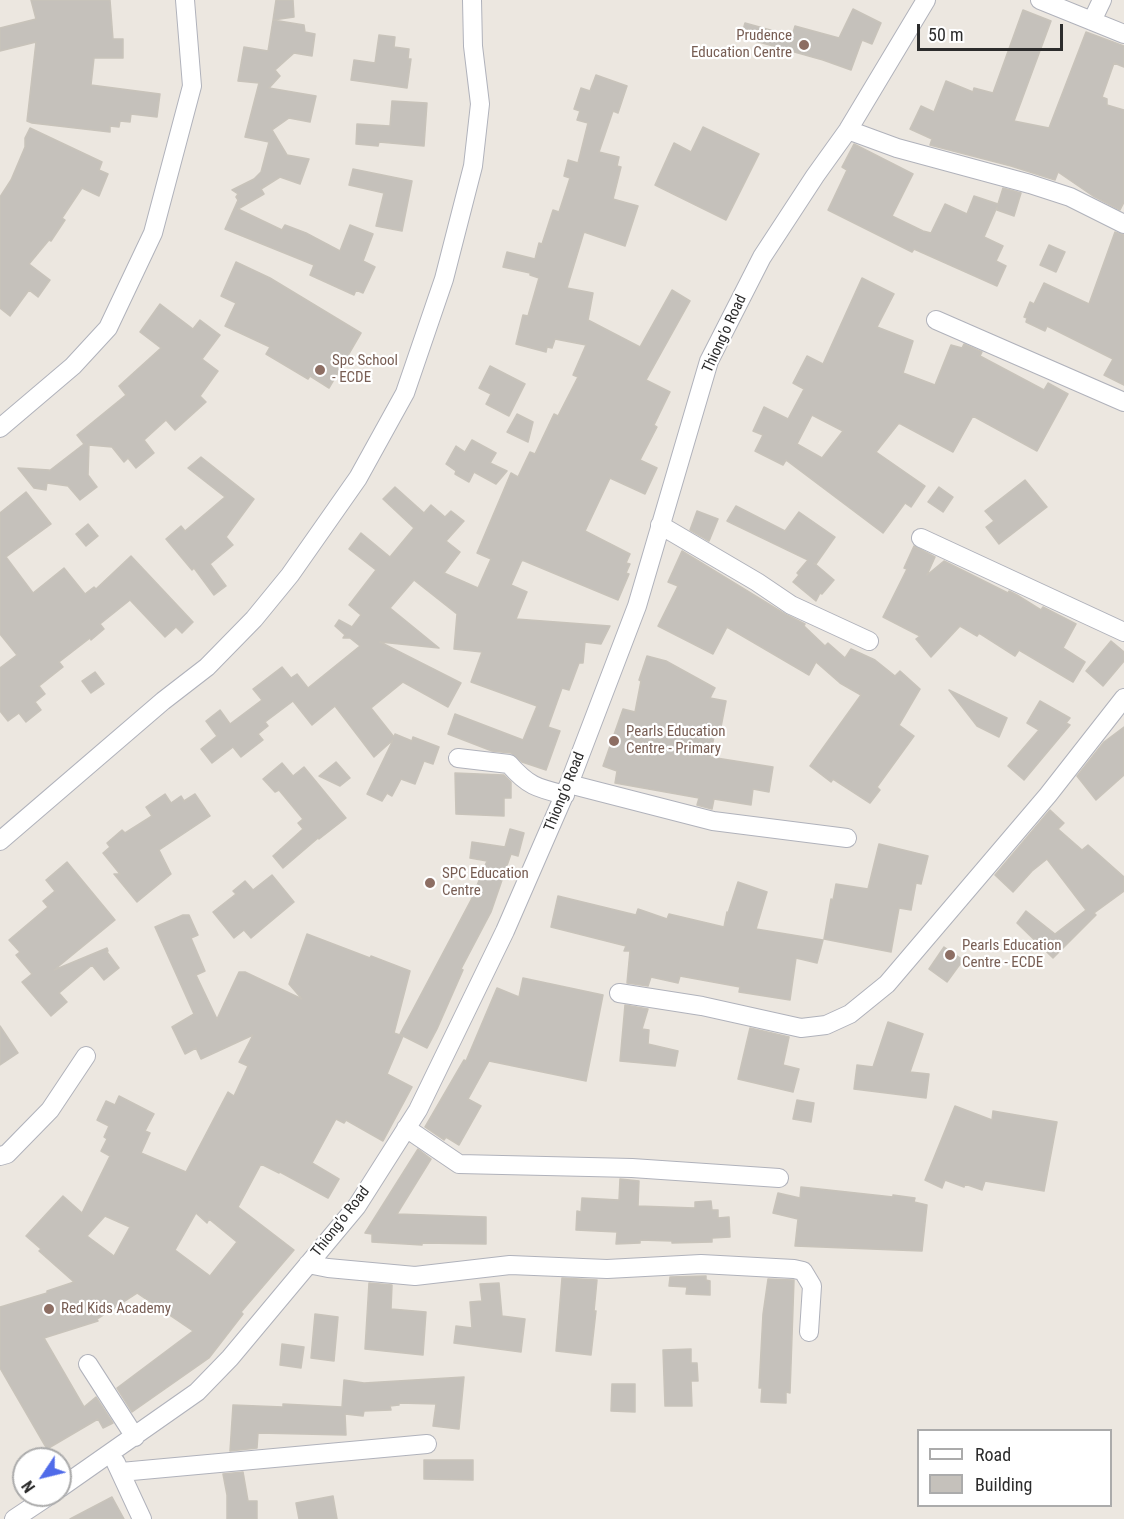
<!DOCTYPE html>
<html>
<head>
<meta charset="utf-8">
<style>
	body { margin:0 }
	#map { position:relative; width:1124px; height:1519px; overflow:hidden; background:#ece7e0; font-family:"Roboto Condensed",sans-serif }
	canvas { display:block }
	.legend { position:absolute; left:917px; top:1429px; width:195px; height:78px; box-sizing:border-box; background:#fff; border:2px solid #ababab; margin:0; padding:8px 10px; list-style:none; font-size:18px; color:#2c2c2c }
	.legend li { display:flex; align-items:center; gap:12px; height:30px }
	.legend b { width:30px; border:2px solid #ababab }
	.north { position:absolute; left:12px; top:1447px; width:60px; height:60px; box-sizing:border-box; background:#fff; border:2px solid #ababab; border-radius:50%; rotate:235deg; font-size:16px; font-weight:700; line-height:24px; text-align:center; color:#2c2c2c }
	.north::after { content:''; display:block; margin:auto; width:21px; height:27px; background:#506be9; clip-path:polygon(50% 0,100% 100%,50% 72%,0 100%) }
	.scale { position:absolute; left:917px; top:24px; width:146px; height:27px; box-sizing:border-box; border:3px solid #2c2c2c; border-top:0; padding-left:8px; font-size:18px; line-height:21px; white-space:nowrap; color:#2c2c2c; -webkit-text-stroke:4px #fff; paint-order:stroke }
</style>
</head>
<body>
<div id="map">
<canvas width="1124" height="1519"></canvas>
<ul class="legend">
<li><b style="height:8px;background:#fff"></b>Road</li>
<li><b style="height:16px;background:#c5c1bb"></b>Building</li>
</ul>
<div class="north">N</div>
<div class="scale">50 m</div>
</div>
<script>
const ctx = document.querySelector('canvas').getContext('2d');
ctx.lineJoin = 'round';
function fillPath(path, color) { ctx.fillStyle = color; ctx.fill(path, 'evenodd'); }
function stroke(path, color, width, dash) { ctx.strokeStyle = color; ctx.lineWidth = width; ctx.lineCap = dash ? 'butt' : 'round'; ctx.setLineDash(dash || []); ctx.stroke(path); }
function drawText(font, color, halo, rows, align = 'center') {
  ctx.font = font + ' "Roboto Condensed",sans-serif'; ctx.lineWidth = 4.5; ctx.setLineDash([]); ctx.textBaseline = 'middle'; ctx.strokeStyle = halo; ctx.fillStyle = color; for (const [text, x, y, turn = 0] of rows) {
    ctx.save(); ctx.translate(x, y); ctx.rotate((+turn || 0) * Math.PI / 180); ctx.textAlign = isNaN(turn) ? turn : align; if (halo) ctx.strokeText(text, 0, 0); ctx.fillText(text, 0, 0); ctx.restore();
  }
}
const building = new Path2D(`
	M31 0H110L113 39H123V58H94L91 85 160 94 157 117 131 114 130 122 120 121 119 127 110 126V132L32 123 27 121 36 42 0 51V28L36 19Z
	M276 0H293L294 17 273 20Z
	M853 9 881 23 872 44 862 40 851 70 823 60 741 37 745 23 792 36 795 26 839 38Z
	M1023 10 1051 21 1014 121 1049 128 1086 32 1124 46V67L1114 63 1102 97 1107 99V105L1124 110V202L1120 210 1093 196 1058 172 1055 180 1011 166 930 145 932 139 910 129 921 106 934 112 946 81 973 92 974 88 993 93Z
	M273 20 304 25 305 32 315 34 312 56 294 53 275 70 280 76 269 88 316 96 310 122 289 118 272 130 287 155 309 159 300 184 280 177 261 189 264 194 238 209 282 230 285 225 306 233 340 251 350 225 373 234 363 261 375 267 363 293 356 290 354 295 310 275 314 265 225 229 238 200 236 197 238 194 232 190 254 179 261 172 269 142 245 137 259 83 238 81 244 47 268 51Z
	M379 35 395 37 394 47 409 49 408 59H411L407 88 351 80 354 60 375 63Z
	M596 75 627 86 618 113 613 111 599 152 619 157 617 166 621 167 613 199 638 206 625 246 584 232 567 288 593 293 588 320 640 347 672 290 690 301 646 380 670 392 654 425 657 427 640 460 657 468 645 494 610 478 585 531 630 554 626 563 630 564 626 573 629 574 618 600 522 560 511 585 527 592 516 619 610 626 601 644 585 642 583 663H579L569 690 562 688 548 727 560 731 546 770 522 762 511 753 492 751 448 734 455 714 523 740 537 706 471 682 482 652 454 649 457 614 414 580 390 608 439 648 380 642 461 683 448 707 403 682 371 708 394 737 395 734 412 741 413 737 439 747 433 764 424 761 415 784 401 779 392 796 387 793 382 801 367 794 393 740 374 757 335 706 312 725 293 701 265 722 268 726 258 734 263 740 241 757 233 747 212 763 201 749 217 736 206 721 220 710 230 724 262 700 253 689 282 667 291 678 297 674 308 688 360 646 350 638H343L345 635 335 626 339 620 352 627 361 615 349 605 376 570 349 549 361 533 390 557 414 528 383 499 395 487 424 513 431 505 445 517 451 511 464 521 446 541 460 552 444 573 478 588 491 559 477 553 511 473 518 477 530 452 535 454 554 414 558 416 578 377 573 375 586 345 555 339 552 348 547 347 546 352 516 344 523 315 528 316 539 278 530 275V273L503 267 507 252 535 259 539 243 542 244 553 210 559 212 570 178 564 176 568 160 578 163 588 123 577 120 580 111 574 109 581 88 590 91Z
	M392 101 427 103 424 146 379 142 378 146 356 144 357 124 390 126Z
	M703 127 759 154 726 220 655 185 674 143 691 152Z
	M30 128 102 162 99 170 108 174 99 196 82 188 62 218 65 220 51 241 49 240 29 264 50 280 38 297 29 290 10 316 0 308V197L11 180 25 147V138Z
	M854 144 913 174 892 216 923 231 931 233 945 204 967 214 974 196 998 204 1003 188 1021 193 1014 216 997 210V207L984 237 1003 246 996 261 1006 266 997 286 914 249 912 252 828 210 847 170 842 167Z
	M353 169 412 181 402 231 376 226 384 193 349 185Z
	M1115 232 1124 235V385L1104 375 1113 359 1047 326 1045 331 1026 322 1027 318 1024 317 1030 302 1034 304 1044 283 1089 304Z
	M1049 245 1065 252 1056 272 1040 265Z
	M236 262 270 278 361 333 329 388 310 376 308 379 266 354 270 347 225 326 236 303 221 296Z
	M862 278 894 294 877 327 913 341 903 373 935 385 951 345 962 348 964 344 982 352 980 356 1044 390 1048 383 1068 394 1037 451 973 416 953 452 899 423 876 452 925 486 911 507 905 503 883 533 786 460 783 465 755 451 763 435 753 431 764 407 788 419 804 389 793 383 807 356 823 364ZM812 415 843 431 822 458 797 444Z
	M160 304 193 329 200 320 220 335 202 359 218 371 200 396 206 402 175 430 166 420 144 440 154 453 136 468 128 458 124 462 112 447 89 445 88 475 97 487 80 500 68 486 47 483 46 490 34 488 18 468 49 470V471L84 444 77 435 126 395 119 386 161 348 140 332Z
	M490 366 525 384 509 416 486 404 491 394 479 388Z
	M517 414 533 422 528 442 507 432Z
	M472 440 496 453 490 463 507 471 496 484 474 472 469 482 455 474 456 471 446 464 456 446 465 452Z
	M201 457 254 499 226 537 233 545 210 564 226 586 214 595 194 568 192 570 166 539 181 526 185 531 225 497 188 468Z
	M1025 480 1047 507 999 544 986 527 994 521 985 511Z
	M939 487 953 497 943 512 928 502Z
	M26 492 51 524 6 557 33 593 64 568 85 594 94 587 96 589 131 556 193 622 182 633 176 627 165 637 130 600 100 624 104 629 91 640 90 638 59 662 63 667 39 686 45 694 35 702 41 710 26 722 19 713 8 721 0 711V668L17 655 0 634V513Z
	M736 506 785 531 799 512 835 537 816 564 814 563 834 580 822 594 820 593 816 601 793 582 799 575 797 573 808 560 727 521Z
	M697 511 718 519 709 541 690 530Z
	M88 524 98 536 86 546 76 534Z
	M914 546 935 557 927 575 944 561 1008 593 1009 591 1017 595 1041 610 1043 607 1076 624 1063 648 1085 662 1073 682 1019 650 1015 656 979 633 977 636 960 626 931 657 916 639 920 636 883 617 907 569 904 568Z
	M682 551 785 614 805 624 804 626 825 646 828 643 845 658 851 649 875 660 895 676 900 671 920 689 899 725 914 736 877 787 880 790 870 803 833 779 831 782 810 766 861 695 840 683 816 662 809 675 727 627 713 654 658 626 678 586 668 582Z
	M1111 641 1124 652V661L1103 686 1086 671Z
	M647 656 666 661 715 688 710 698 726 701 721 727 716 726 710 757 773 767 769 792 753 789 751 805 714 799 712 809 697 805 699 798 615 783 617 771 603 766 623 709 635 712 641 681 639 680Z
	M95 672 104 684 91 693 82 681Z
	M949 690 1007 718 999 737 977 726Z
	M1040 701 1070 718 1066 723 1070 725 1024 780 1008 766 1039 730 1027 723Z
	M1124 727V775L1096 800 1077 776 1104 742Z
	M336 762 350 778 340 786 319 776Z
	M282 763 293 776 304 767 346 818 319 839 318 838 283 868 273 856 303 829 298 823 303 819 279 790 275 792 263 779Z
	M455 773 504 775 511 782V798H504V816L456 814Z
	M165 794 171 803 181 796 184 801 195 794 210 816 159 850 171 874 137 902 114 874H120L103 853 110 847 107 843 122 830 125 833 152 816 146 807Z
	M1050 810 1064 823 1058 829 1082 850 1088 845 1124 877V891L1094 913 1096 915 1053 958 1017 923 1026 911 1055 934 1086 910 1047 859 1032 871 1013 892 995 875Z
	M510 829 524 833 518 856 511 854 491 912 461 969 463 970 437 1029 427 1048 403 1036 387 1074 412 1087 383 1141 346 1120 344 1123 336 1119 312 1163 339 1179 328 1198 280 1172 279 1173 261 1164 238 1207 294 1250 241 1312 243 1314 209 1358 132 1412 117 1388 193 1331 137 1293 97 1319 98 1321 44 1338 84 1407 96 1397 113 1423 103 1428 98 1419 47 1449 0 1368V1307L47 1293V1291L74 1282 39 1251 41 1249 26 1236 63 1196 82 1213 110 1156 101 1151 107 1139 104 1137 109 1126 97 1120 106 1101 115 1105 119 1096 154 1114 145 1131 150 1133 141 1153 186 1172 228 1092 234 1096 248 1066 239 1062 253 1035 201 1059 196 1048 185 1054 172 1027 194 1014 155 927 183 915H189L198 935 191 938 205 971 196 975 217 1019 239 972H245L302 999 289 984 307 934 370 958 371 956 410 971 394 1033 403 1036 400 1034 471 900 487 861 470 858 472 842 505 847ZM196 1213 207 1223 209 1219 237 1242 210 1276 175 1250ZM105 1216 130 1227 114 1256 87 1236Z
	M879 844 928 856 921 884 916 883 911 910 899 908 891 952 824 939 831 899 833 900 836 884 868 889Z
	M67 862 115 920 54 970 107 948 108 951 107 952 119 968 104 980 92 965 59 993 67 1002 51 1016 22 982 32 974 16 955 20 952 9 940 48 907 43 901 55 891 46 880Z
	M272 875 294 902 251 938 244 930 234 938 213 912 236 894 233 891 245 881 253 890Z
	M738 882 767 892 756 929 823 940 817 963 796 958 790 1000 739 992 740 987 680 976 678 983 651 977 648 986 627 983 630 951H624L626 946 551 927 558 896 636 915 638 909 667 919 669 914 724 927 727 912 728 913Z
	M944 947 963 960 947 982 929 969Z
	M523 978 603 995 586 1081 489 1061 468 1099 481 1106 459 1145 446 1137 444 1140 425 1127 464 1060 466 1061 497 988 519 997Z
	M625 1005 648 1009 642 1029 649 1030 648 1044 678 1051 675 1066 620 1061Z
	M888 1022 923 1034 910 1072 929 1074 926 1098 854 1089 857 1065 873 1067Z
	M0 1026 18 1053 0 1065Z
	M750 1028 789 1037 783 1065 799 1069 793 1092 738 1079Z
	M797 1100 814 1103 811 1122 793 1119Z
	M955 1106 992 1120 993 1111 1057 1122 1044 1191 985 1181 982 1190 965 1184 964 1187 945 1180 942 1188 925 1180Z
	M418 1149 431 1159 397 1214 486 1217V1244L422 1243V1245L372 1242V1234L365 1233Z
	M620 1179 639 1181 638 1206 695 1208V1202L711 1201 712 1210H718V1218L729 1217 730 1237 712 1238V1242L672 1243V1241L640 1240V1243L616 1244 617 1232 576 1230 577 1211 581 1212 582 1198 619 1200Z
	M801 1187 893 1197V1195L915 1198 914 1202 927 1205 922 1251 795 1246 798 1219 773 1213 778 1193 800 1198Z
	M706 1276V1280L710 1281V1295L686 1294 687 1287 669 1286 670 1277Z
	M562 1278 597 1280 594 1311H596L591 1355 556 1351Z
	M768 1279 794 1280 790 1393 786 1392V1403L761 1402 762 1388H759L763 1314Z
	M369 1283 392 1285 391 1309 426 1312 423 1355 365 1349Z
	M499 1283 502 1316 525 1319 521 1352 454 1343 456 1326 472 1328 470 1302 482 1301 480 1284Z
	M315 1314 338 1317 334 1361 311 1358Z
	M282 1344 304 1347 301 1368 280 1365Z
	M691 1349V1363H697L698 1381H691L692 1406H665L663 1350Z
	M464 1377 459 1429 433 1426 436 1404 399 1403V1405L390 1406 391 1410 364 1411 363 1416 345 1414 346 1435 258 1433 257 1448 230 1451 233 1405 283 1407V1404L342 1407 344 1380 364 1383Z
	M612 1384H635V1412L611 1411Z
	M424 1460H473V1480L424 1479Z
	M243 1472 248 1501H257V1519H227V1495L223 1474Z
	M333 1496 337 1519H299L296 1503Z
	M112 1497 124 1519H70Z`);
fillPath(building, '#c5c1bb');
stroke(building, '#c8c3ba', 1.5);
const street = new Path2D(`
	M1040 0 1092 21
	M1102 0 1092 21 1124 34
	M848 130 897 148 1030 184 1070 197 1124 224
	M936 320 1124 402
	M0 428 73 366 108 328 153 233 192 86 185 0
	M660 525 757 582 791 605 869 641
	M921 538 1124 632
	M458 758 509 764C528 786 537 788 565 795
	M569 784 713 821 847 838
	M0 841 163 701 207 667 254 619 290 575 358 478 405 393 444 279 473 166 480 104 473 46 472 0
	M619 993 702 1006 801 1028 826 1025 850 1014 887 984 1048 795 1124 698
	M406 1128 459 1164 632 1168 779 1178
	M0 1156 7 1154 50 1110 86 1056
	M308 1264 328 1268 415 1276 510 1265 607 1269 701 1264 794 1269 803 1271 812 1286 809 1332
	M88 1364 135 1437
	M116 1463 142 1519
	M121 1472 427 1444
	M60 1488 197 1392 230 1358 357 1206 418 1110 505 931 569 784 637 606 709 361 762 257 815 176 848 130 926 0
	M14 1519 50 1495`);
stroke(street, '#b0b2bb', 20);
stroke(street, '#fff', 18);
for (const [x, y, r, color] of [
	[804,45,6,"#8d6e63"],
	[320,370,6,"#8d6e63"],
	[614,741,6,"#8d6e63"],
	[430,883,6,"#8d6e63"],
	[950,955,6,"#8d6e63"],
	[49,1309,6,"#8d6e63"]
]) { const dot = new Path2D(); dot.arc(x, y, r, 0, 2 * Math.PI); ctx.fillStyle = color; ctx.fill(dot); stroke(dot, '#fff', 2); }
drawText('15px', '#785e54', '#fff', [
	["Prudence",792,36,"right"],
	["Education Centre",792,53,"right"],
	["Spc School",332,361],
	["- ECDE",332,378],
	["Pearls Education",626,732],
	["Centre - Primary",626,749],
	["SPC Education",442,874],
	["Centre",442,891],
	["Pearls Education",962,946],
	["Centre - ECDE",962,963],
	["Red Kids Academy",61,1309]
], 'left');
drawText('15px', '#2c2c2c', '#fff', [
	["Thiong'o Road",725,334,-65],
	["Thiong'o Road",565,792,-68],
	["Thiong'o Road",341,1222,-52]
]);
</script>
</body>
</html>
